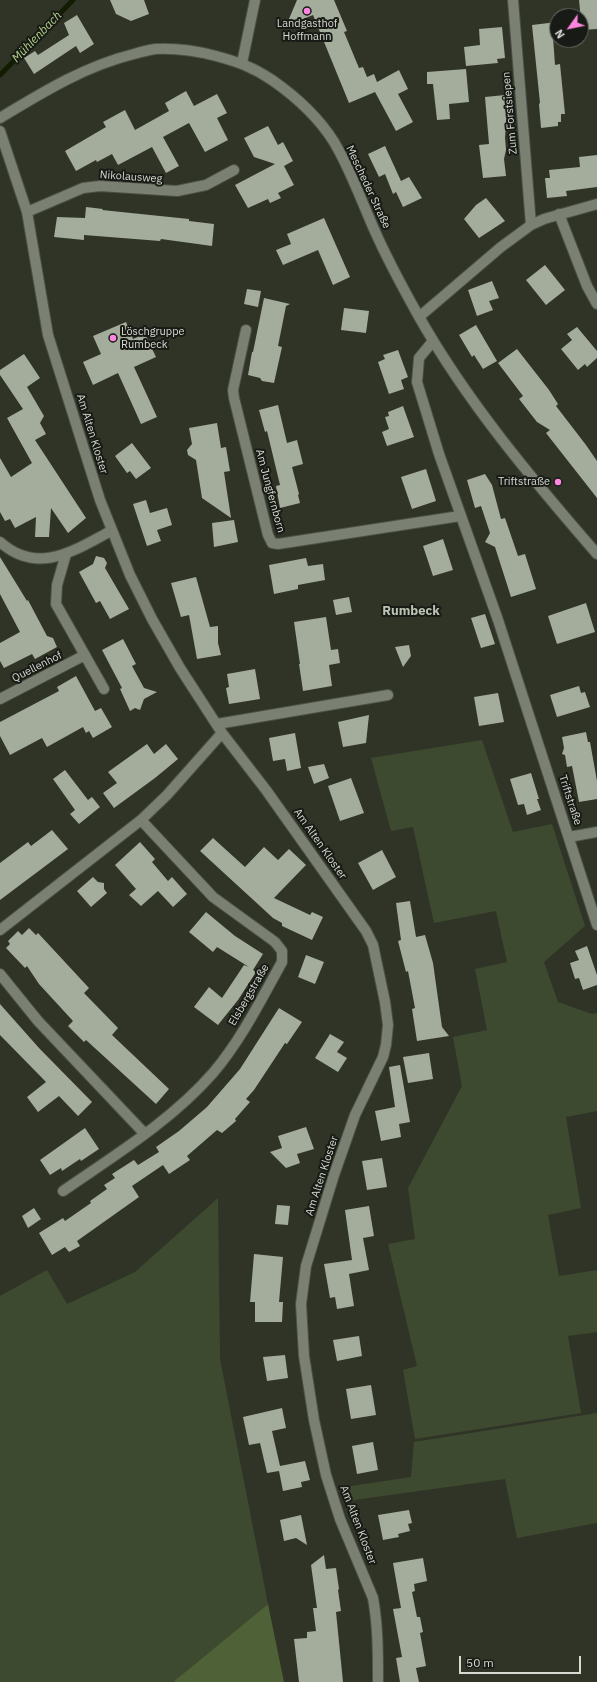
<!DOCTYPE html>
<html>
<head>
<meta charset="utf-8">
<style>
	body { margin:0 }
	#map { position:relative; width:597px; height:1682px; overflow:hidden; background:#2f3427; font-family:"IBM Plex Sans",sans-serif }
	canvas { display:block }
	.north { position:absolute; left:549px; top:8px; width:40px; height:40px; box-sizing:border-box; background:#181b15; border:1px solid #646761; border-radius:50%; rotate:237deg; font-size:11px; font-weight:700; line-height:16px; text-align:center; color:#d6dad2 }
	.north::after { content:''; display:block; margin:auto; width:14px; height:18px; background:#fe85e0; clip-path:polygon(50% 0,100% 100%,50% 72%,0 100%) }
	.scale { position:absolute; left:459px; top:1656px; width:122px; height:18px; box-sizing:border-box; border:2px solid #d6dad2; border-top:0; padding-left:5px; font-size:12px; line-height:14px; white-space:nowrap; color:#d6dad2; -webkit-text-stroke:3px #181b15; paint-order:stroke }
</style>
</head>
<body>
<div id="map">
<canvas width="597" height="1682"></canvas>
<div class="north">N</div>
<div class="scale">50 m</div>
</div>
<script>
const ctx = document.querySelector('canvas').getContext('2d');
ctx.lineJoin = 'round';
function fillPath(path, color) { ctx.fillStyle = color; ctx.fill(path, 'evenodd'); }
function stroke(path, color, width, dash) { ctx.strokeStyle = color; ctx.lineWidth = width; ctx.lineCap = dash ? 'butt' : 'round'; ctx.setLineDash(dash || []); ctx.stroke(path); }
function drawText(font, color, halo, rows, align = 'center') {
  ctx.font = font + ' "IBM Plex Sans",sans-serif'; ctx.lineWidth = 4; ctx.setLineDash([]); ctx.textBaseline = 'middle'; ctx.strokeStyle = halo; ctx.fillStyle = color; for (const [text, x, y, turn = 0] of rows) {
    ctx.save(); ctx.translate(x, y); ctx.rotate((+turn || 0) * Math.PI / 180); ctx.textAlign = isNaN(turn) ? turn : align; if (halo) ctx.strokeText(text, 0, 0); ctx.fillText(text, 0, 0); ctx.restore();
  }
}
fillPath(new Path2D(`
	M482 740 513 832 552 824 585 926 544 962 558 1002 592 1014 597 1013V1111L566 1117 581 1208 548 1215 559 1276 597 1270V1332L568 1336 581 1413 415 1439 403 1370 417 1366 388 1244 415 1239 408 1188 462 1086 453 1037 487 1030 475 969 507 962 496 911 434 923 413 827 391 831 371 758Z
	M218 1198 220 1359 268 1604 173 1682H0V1296L47 1270 67 1304 135 1272Z
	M597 1413V1523L517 1538 505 1479 347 1501 345 1487 411 1477 414 1442Z`), '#3e4a2f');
fillPath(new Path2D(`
	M268 1604 284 1682H173Z`), '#4f6136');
stroke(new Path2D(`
	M0 75 73 0`), '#111c00', 5);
fillPath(new Path2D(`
	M110 0H144L149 14 131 21 116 14Z
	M297 0H334L347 31 344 32 359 68 363 67 367 77 374 74 377 82 399 70 408 89 398 94 413 122 396 131 375 92 349 103 313 15 286 26Z
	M579 0H597V29L582 30Z
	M77 15 94 44 80 53 76 46 34 74 24 58 35 51 38 55 69 35 64 23Z
	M557 22V36L553 37 555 65 560 64 565 114H561V122H558V126L541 128 539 104 540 103 532 25Z
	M502 27 505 58 497 59 498 63 466 66 464 47 480 45 479 29Z
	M466 69 469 102 449 104 450 119 437 120 433 84H427V72Z
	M186 91 194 106 217 94 227 113 217 118 228 140 205 152 189 123 163 137 179 166 166 173 152 147 118 165 112 154 97 162 96 160 76 171 65 151 106 127 103 122 125 110 135 130 169 111 165 103Z
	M505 95 507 124 506 125 505 137 506 150 504 159 506 176 483 178 479 145 489 144 485 97Z
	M268 126 278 145 283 142 293 161 284 166 294 185 278 193 281 198 270 203 268 199 248 208 235 185 275 164 254 157 244 138Z
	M385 146 401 181 409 177 422 198 403 207 396 192 393 194 385 174 379 177 368 154Z
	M597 155V187L566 191 567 196 547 198 545 178H550L549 170 580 167 579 157Z
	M486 198 505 221 479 238 464 219 476 205Z
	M86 207 103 209 102 210 189 219V221L214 224 212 246 161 239 160 241 84 235V240L54 237 57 217 85 218Z
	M324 218 350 277 333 285 318 250 283 265 276 250 291 244 287 234Z
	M545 265 565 290 546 305 526 280Z
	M492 281 499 298 489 301 493 310 477 316 468 290Z
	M247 289 261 291 258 307 244 304Z
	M264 298 290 304 286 306 278 346 282 347 274 383 262 381 260 378 248 375 252 352H253Z
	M344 308 369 311 366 333 341 330Z
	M126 322 133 339 145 334 156 357 134 367 157 417 141 424 118 373 93 385 83 362 101 354 93 336Z
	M476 325 497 361 483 369 474 355 472 357 459 335Z
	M577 327 597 351V358L587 367 585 364 578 370 561 349 572 340 567 334Z
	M517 349 549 390 558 404 556 406 586 445 597 461V498L546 433 550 430 537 422 519 399 523 396 498 363Z
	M398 350 408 377 401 380 404 389 389 394 378 362 385 359 383 355Z
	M24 354 40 378 27 387 44 416 40 423 46 434 35 440 86 518 68 533 51 508 49 537H35L36 517 15 528 10 519 5 521 0 512V458L11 477 32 463 7 418 23 409 0 375V370Z
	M278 405 287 443 297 440 303 464 292 467 299 494 298 495 300 503 280 508 276 486 280 485 267 431 265 432 259 410Z
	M403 406 414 437 387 446 382 432 389 429 385 417 389 416 388 412Z
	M217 423 221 448 226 447 230 471 224 472 231 518 202 498 196 460 188 455 187 450 192 444 189 428Z
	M132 443 151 468 136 479 130 471 127 473 115 456Z
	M426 469 436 501 412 509 401 477Z
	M485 474 492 485 501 519 505 518 518 556 525 554 536 589 511 597 495 547 485 542 490 533 481 506 475 508 467 480Z
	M146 500 150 513 167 508 172 525 157 530 161 541 147 546 133 504Z
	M234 520 238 542 214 547 212 523Z
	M443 539 453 570 433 576 423 546Z
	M96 556 104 558 107 563 105 568 129 609 110 619 100 601 96 603 79 572 93 564Z
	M0 557 27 601 28 600 47 636 53 638 57 647 35 659 32 654 4 668 0 661V643L20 632 0 594Z
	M306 558 308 566 323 564 325 580 298 585V589L274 594 269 565Z
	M196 577 210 627 218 626V643L221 655 197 659 189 615 181 617 171 583Z
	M349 597 352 612 336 615 333 600Z
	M586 603 595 632 557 644 548 616Z
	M485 614 495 644 481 648 471 618Z
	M326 617 331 650 338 649 340 663 329 665 332 686 303 691 299 664H300L294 622Z
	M123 639 136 664 132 666 144 688 157 692 144 699 140 710 135 708 130 711 120 689 122 688 102 650Z
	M409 645 411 656 403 667 395 647Z
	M255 669 260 699 229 704 226 688 229 687 227 674Z
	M76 676 95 711 101 708 112 727 93 738 89 731 86 733 83 727 47 747 42 738 10 755 0 736V722L59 691 57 687Z
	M579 686 581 693 585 692 590 707 557 717 550 695Z
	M498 693 504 722 479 726 474 697Z
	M369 715 366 743 343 747 338 722Z
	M586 732 588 742H590L597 781V799L579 802 572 766 567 767 565 755 562 754 564 748 562 737Z
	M295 733 301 768 287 771 285 759 273 761 269 738Z
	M147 744 154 754 166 744 178 759 155 778 114 808 103 793 117 783 108 772Z
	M324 764 329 778 314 784 308 767Z
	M65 770 88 800 92 797 100 807 79 824 70 814 75 810 53 779Z
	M531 773 539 799H537L541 810 527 815 524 804 518 805 510 779Z
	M351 778 364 813 340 821 328 786Z
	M52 830 68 849 0 900V863L28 842 31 846Z
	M213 838 245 867 264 847 278 860 289 849 306 865 274 898 310 915 312 912 323 917 312 940 282 926V923L273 918 200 851Z
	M140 842 155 859 152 862 168 881 172 877 187 894 173 907 158 891 141 906 129 895 136 889 115 865Z
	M382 850 396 877 373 890 358 863Z
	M93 877 98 882 104 883V889L107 893 91 907 77 891Z
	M410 901 416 937 425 935 433 963 442 1027 449 1036 417 1041 412 1009 415 1008 408 971 406 972 398 941 401 940 396 903Z
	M206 912 235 936 263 954 253 970 256 972 238 1000 218 1025 194 1007 209 987 222 998 244 965 249 967 217 947 213 952 189 932Z
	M29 928 36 935 38 933 89 988 84 993 118 1028 112 1035 169 1089 156 1104 86 1040 84 1042 68 1026 73 1021 39 984 27 966 25 968 6 948 10 944 8 941 18 931 22 935Z
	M587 946 597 975V985L583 990 579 978 575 979 570 963 579 960 575 951Z
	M306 955 324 962 315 984 298 977Z
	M0 1004 39 1048 92 1102 78 1116 59 1096 38 1112 27 1097 46 1082 0 1035Z
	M279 1008 302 1022 287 1044 285 1043 254 1090 246 1099 250 1102 235 1119 236 1121 222 1133 217 1130 187 1156 190 1160 169 1174 163 1165 132 1186 139 1197 77 1241 80 1246 69 1252 65 1247 52 1255 39 1233 63 1218 65 1221 91 1203 90 1201 107 1189 104 1185 115 1178 112 1174 134 1160 138 1165 159 1152 156 1147 179 1131 207 1107 240 1069Z
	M330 1034 344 1042 337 1052 347 1058 338 1072 315 1058Z
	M429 1053 433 1079 408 1083 403 1057Z
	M400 1065 410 1122 399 1124 401 1137 381 1141 375 1111 395 1107 389 1067Z
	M306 1127 314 1149 297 1154 300 1163 286 1168 270 1152 282 1148 278 1136Z
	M85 1128 99 1149 81 1161 80 1159 62 1171 61 1168 50 1175 40 1160Z
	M382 1158 387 1187 367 1190 362 1161Z
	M277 1205 290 1206 288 1225 275 1224Z
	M369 1206 374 1236 363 1238 369 1270 349 1274 354 1306 337 1309 335 1297 330 1298 324 1264 352 1260 345 1210Z
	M34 1208 41 1219 28 1228 22 1216Z
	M254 1254 283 1257 279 1302H283L282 1322H255V1302H250Z
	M359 1336 362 1356 337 1361 333 1340Z
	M285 1355 288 1378 267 1381 263 1357Z
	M371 1385 376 1415 351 1419 346 1389Z
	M282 1408 286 1428 272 1431 280 1466 305 1461 310 1480 301 1482 302 1487 283 1491 279 1471 267 1473 260 1443 249 1445 243 1417Z
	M373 1442 378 1470 357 1474 352 1446Z
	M409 1510 412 1523 408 1524 410 1531 398 1534 399 1537 383 1540 378 1515Z
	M301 1515 307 1545 296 1538 284 1541 280 1520Z
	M324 1555 326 1569 336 1568 339 1589 338 1590 341 1611 336 1612 343 1682H299L294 1639 307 1638V1632L316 1631 313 1608H317L311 1565Z
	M423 1558 427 1581 414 1584 415 1591 412 1592 417 1617H420L423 1632 420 1633 426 1666 416 1668 419 1682H400L396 1658 402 1657 393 1609 401 1608 393 1563Z`), '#a4ac9c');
const minor = new Path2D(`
	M242 63 255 0
	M0 118C43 92 85 66 134 54 141 52 148 50 155 49 176 48 197 51 216 56 238 62 253 67 272 80 295 96 319 118 334 142 352 172 363 206 378 238 390 264 404 290 418 315 467 402 532 479 597 554
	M0 131 27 212 48 335 100 500 130 575 152 619 180 668 222 733 266 790 366 931 373 945 385 1002 388 1025 386 1045 383 1057 355 1115 334 1175 306 1266 301 1304 304 1356 314 1420 326 1475 340 1519 373 1598C378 1626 378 1653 378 1682
	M27 212 83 188 100 186 177 191 206 185 234 170
	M559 214 587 286 597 304
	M531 225 544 219 597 204
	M419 317 501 247 531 225 513 0
	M246 330 233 390 234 398 268 535 272 543 278 544 460 516
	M433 341 419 358 417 382 439 454 498 620 597 925
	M0 542C38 576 75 550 111 531
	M66 554 57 585 56 604 104 689
	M0 699 85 655
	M217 724 388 695
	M569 837 597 832
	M0 930 141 820 167 795 222 733
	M0 974 38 1021 145 1134
	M63 1191C115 1155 171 1121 213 1073 241 1040 261 1000 282 962V951L275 942 213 897 141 820`);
stroke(minor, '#4c5146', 12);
stroke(minor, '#7a8172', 10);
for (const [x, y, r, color] of [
	[307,11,4,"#fe85e0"],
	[113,338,4,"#fe85e0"],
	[558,482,4,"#fe85e0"]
]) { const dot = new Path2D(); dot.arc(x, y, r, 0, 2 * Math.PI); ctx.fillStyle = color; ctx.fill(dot); stroke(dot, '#181b15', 1.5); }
drawText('11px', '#d6dad2', '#181b15', [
	["Landgasthof",307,24],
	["Hoffmann",307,37],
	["Löschgruppe",121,332,"left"],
	["Rumbeck",121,345,"left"],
	["Triftstraße",550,482,"right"]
]);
drawText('11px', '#d6dad2', '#181b15', [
	["Zum Forstsiepen",510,113,-95],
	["Nikolausweg",131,177,4],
	["Mescheder Straße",368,187,65],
	["Am Alten Kloster",92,434,73],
	["Am Jungfernborn",270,491,75],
	["Quellenhof",37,667,-27],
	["Triftstraße",570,800,72],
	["Am Alten Kloster",320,844,55],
	["Elsbergstraße",249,995,-60],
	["Am Alten Kloster",322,1176,-72],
	["Am Alten Kloster",358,1525,69]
]);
drawText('italic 12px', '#b2d08a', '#181b15', [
	["Mühlenbach",37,37,-46]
]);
drawText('bold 13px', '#bcc3b3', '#181b15', [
	["Rumbeck",411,611]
]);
</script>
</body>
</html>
